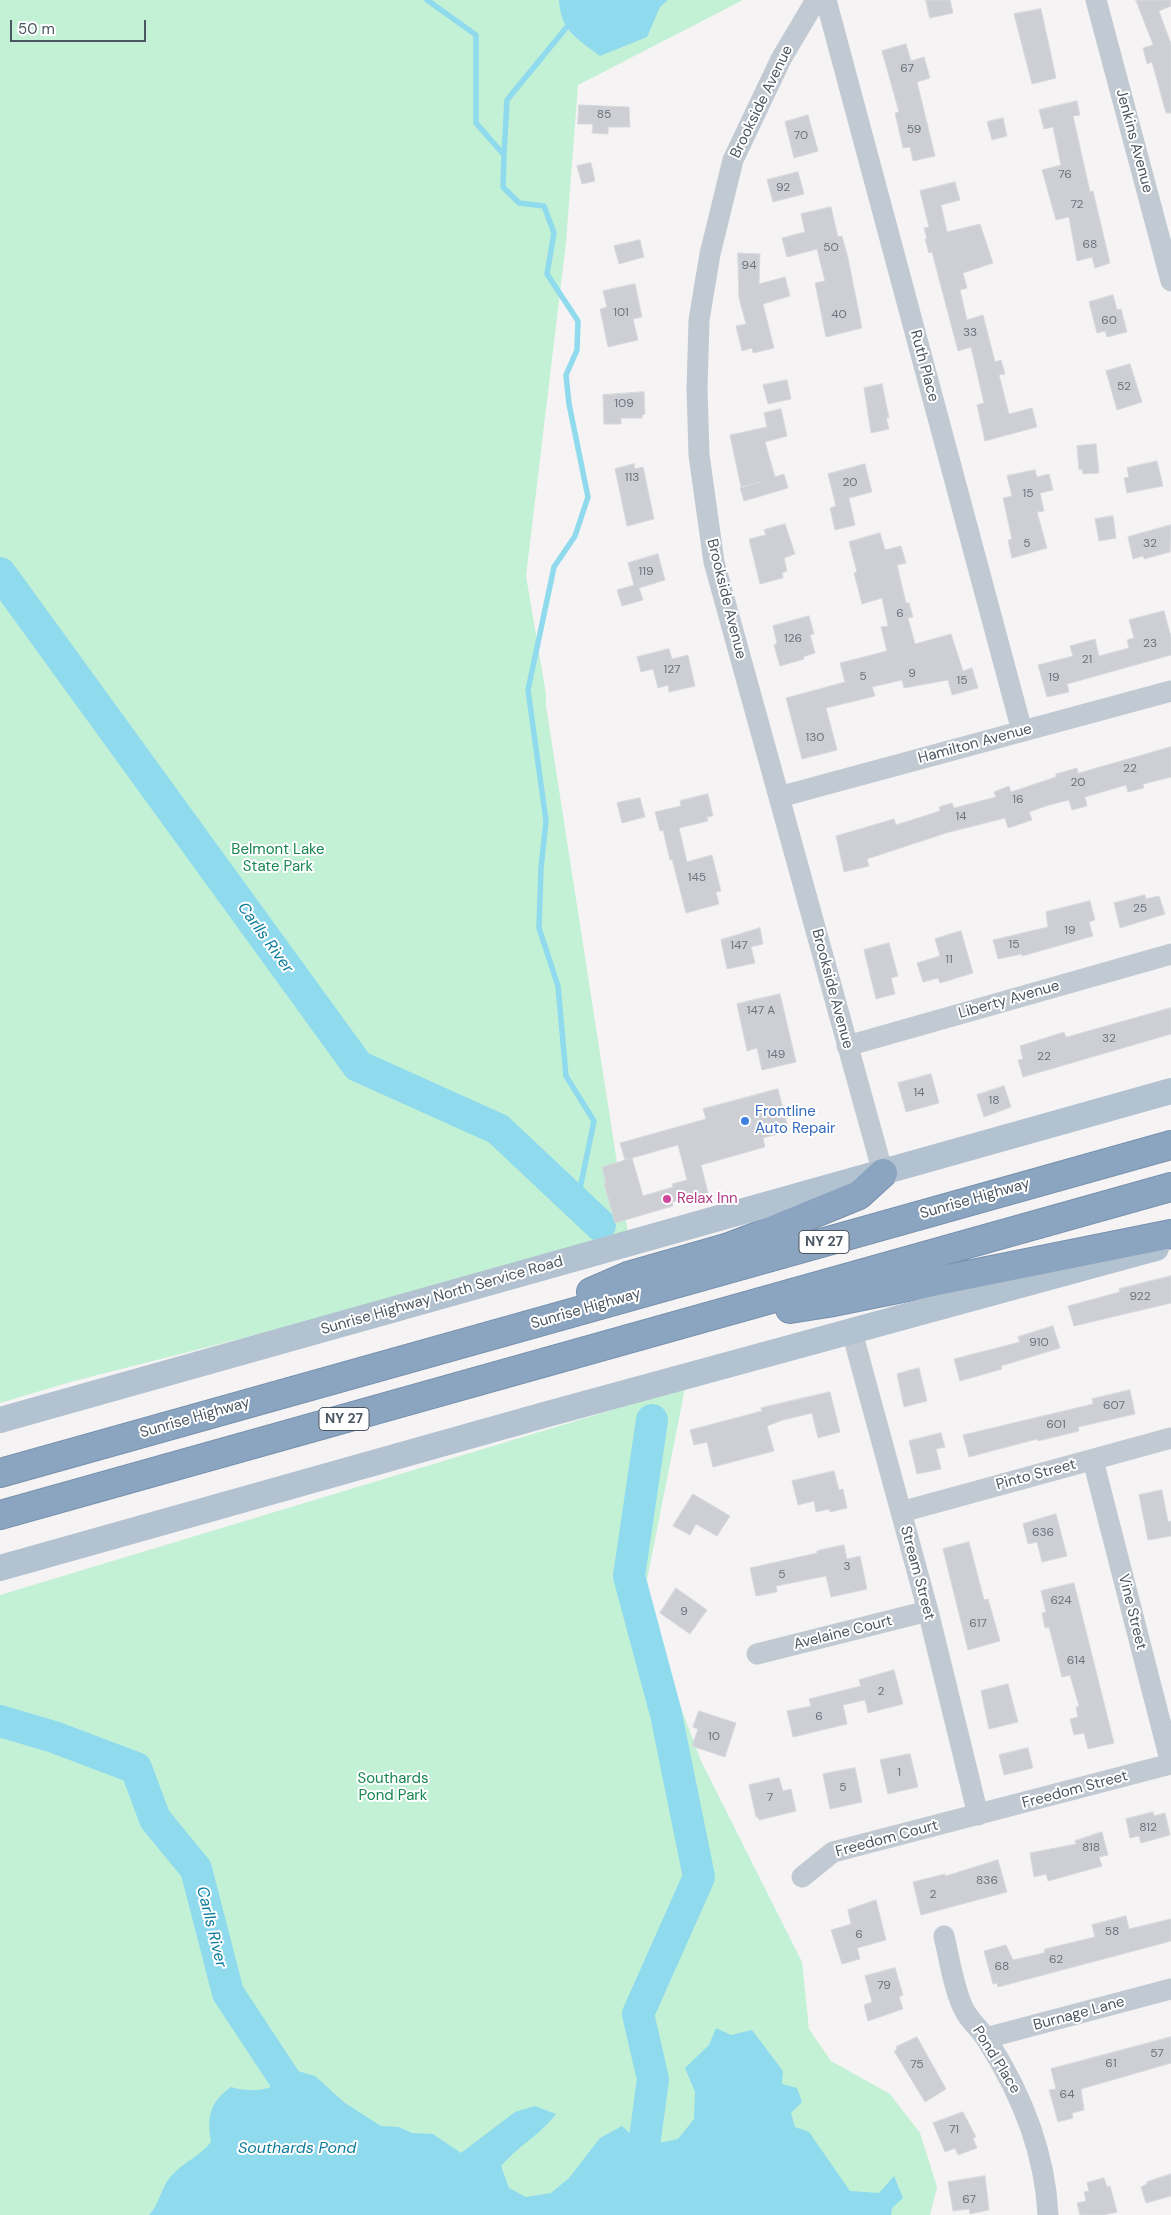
<!DOCTYPE html>
<html>
<head>
<meta charset="utf-8">
<style>
	body { margin:0 }
	#map { position:relative; width:1171px; height:2215px; overflow:hidden; background:#f5f3f3; font-family:"DM Sans",sans-serif }
	canvas { display:block }
	.scale { position:absolute; left:10px; top:20px; width:136px; height:22px; box-sizing:border-box; border:2px solid #4a5661; border-top:0; padding-left:6px; font-size:15px; line-height:18px; white-space:nowrap; color:#4a5661; -webkit-text-stroke:4px #fff; paint-order:stroke }
</style>
</head>
<body>
<div id="map">
<canvas width="1171" height="2215"></canvas>
<div class="scale">50 m</div>
</div>
<script>
const ctx = document.querySelector('canvas').getContext('2d');
ctx.lineJoin = 'round';
function fillPath(path, color) { ctx.fillStyle = color; ctx.fill(path, 'evenodd'); }
function stroke(path, color, width, dash) { ctx.strokeStyle = color; ctx.lineWidth = width; ctx.lineCap = dash ? 'butt' : 'round'; ctx.setLineDash(dash || []); ctx.stroke(path); }
function drawText(font, color, halo, rows, align = 'center') {
  ctx.font = font + ' "DM Sans",sans-serif'; ctx.lineWidth = 4; ctx.setLineDash([]); ctx.textBaseline = 'middle'; ctx.strokeStyle = halo; ctx.fillStyle = color; for (const [text, x, y, turn = 0] of rows) {
    ctx.save(); ctx.translate(x, y); ctx.rotate((+turn || 0) * Math.PI / 180); ctx.textAlign = isNaN(turn) ? turn : align; if (halo) ctx.strokeText(text, 0, 0); ctx.fillText(text, 0, 0); ctx.restore();
  }
}
fillPath(new Path2D(`
	M0 0H743L578 85 566 242 526 576 546 694V706L629 1240 74 1381 0 1403Z
	M685 1388 646 1585 681 1708 701 1761 802 1962 809 2029 831 2061 890 2094 920 2133 937 2187 930 2215H0V1595Z`), '#c3f1d5');
fillPath(new Path2D(`
	M559 0H668L660 7 647 37 600 56C577 38 561 32 559 0Z
	M716 2028 731 2035 752 2030 783 2071 782 2084 797 2088 802 2102 791 2113 795 2127 809 2132 850 2191 879 2193 894 2176 903 2198 892 2208 891 2215H149C160 2204 161 2186 172 2175 184 2162 200 2156 211 2142 207 2117 209 2103 231 2087 257 2095 277 2088 298 2071L315 2076 345 2103 381 2126 399 2127 412 2133 433 2134 461 2153 515 2112 535 2106 556 2114C540 2135 518 2146 501 2166L509 2188 526 2197 551 2193 569 2178 600 2138 622 2126 644 2146 678 2139 694 2119 695 2092 685 2068 709 2045Z`), '#90daee');
stroke(new Path2D(`
	M427 0 476 35V123L504 155 503 187 519 203 544 206 554 233 547 274 578 321 577 350 566 375 569 404 588 497 575 536 554 567 528 690 546 821 541 868 539 928 558 986 566 1076 594 1121 577 1203
	M504 155 507 100 566 28`), '#90daee', 5.5);
stroke(new Path2D(`
	M0 573 358 1066 498 1129 600 1225
	M0 1721 54 1737 136 1768 155 1819 196 1869 228 1993 286 2081 305 2120
	M612 2215 644 2146 653 2079 638 2014 699 1877 666 1714 629 1576 652 1420`), '#90daee', 32);
const building = new Path2D(`
	M926 0H950L953 13 930 18Z
	M1136 0H1171V6L1159 11 1171 44V113H1166L1152 62 1147 64 1143 48 1153 45Z
	M1041 9 1056 78 1032 84 1014 14Z
	M906 44 911 61 924 57 930 78 917 82 935 156 913 161 910 147 903 148 895 113 899 112 882 51Z
	M1077 101 1080 115 1073 116 1077 134 1090 192 1093 191 1110 263 1095 268 1092 257 1077 261 1069 217 1056 220 1042 170 1061 165 1053 127 1044 129 1039 110Z
	M579 105 629 107 630 127H608V134L592 133 593 124H578Z
	M808 115 818 151 794 158 785 122Z
	M1003 118 1007 136 992 140 987 122Z
	M591 163 595 181 582 184 577 166Z
	M798 172 804 194 773 202 767 180Z
	M955 182 960 200 941 205 947 232 980 224 993 263 963 273 967 288 960 290 967 320 983 315 995 362 1001 360 1005 374 999 375 1009 414 1032 408 1037 427 985 441 977 405 984 403 971 347 958 351 932 252 929 253 925 239H927L924 228 929 227 920 191Z
	M831 207 838 237 842 236 848 258 862 328 826 337 815 283 825 281 817 249 787 257 782 238 805 232 801 214Z
	M640 240 644 257 619 264 614 246Z
	M738 253 760 254 759 284 785 277 790 296 763 304 774 348 753 353 752 348 742 351 736 326 746 324 739 298Z
	M635 284 642 317 633 319 638 340 608 347 600 309 607 307 603 291Z
	M1113 295 1117 310 1121 309 1127 332 1107 337 1105 331 1097 333 1089 302Z
	M1130 364 1142 402 1117 410 1106 371Z
	M787 380 791 399 768 404 763 385Z
	M882 384 889 418H886L889 429 871 433 864 388Z
	M644 392 645 414 642 415V418H621V424H604L603 395Z
	M781 409 787 436 765 442 775 477 784 474 788 488 744 501 740 488 761 482 741 487 730 435 767 427 764 413Z
	M1096 444 1099 473 1083 474 1082 469 1079 470 1077 446Z
	M1157 461 1163 486 1127 493 1124 478 1129 477 1127 468Z
	M634 464 635 469 643 467 654 519 627 526 615 469Z
	M865 464 872 492 849 498 855 525 835 530 830 508 836 506 828 474Z
	M1035 470 1037 477 1049 474 1053 490 1040 493 1044 511 1037 512 1047 548 1012 558 1008 540 1012 539 1003 498 1012 496 1007 476Z
	M1113 516 1116 538 1099 541 1095 519Z
	M785 524 795 554 784 558 787 571 782 573 783 578 760 584 749 539 766 535 764 530Z
	M1171 525 1170 552 1144 559 1143 556 1133 559 1128 537Z
	M880 533 885 550 901 546 906 563 897 565 906 603H909L913 617 908 618 915 644 951 634 963 671 972 668 978 688 952 695 948 680 904 688 902 680 872 687 875 696 826 708 837 750 802 759 786 698 845 682 840 663 887 651 881 627 888 626 882 598 862 604 854 573 857 572 849 542Z
	M658 554 665 580 639 588 643 600 622 606 617 590 634 585 628 563Z
	M1164 611 1171 637V655L1067 684 1069 692 1047 697 1038 665 1073 656 1070 646 1095 639 1099 656 1129 648 1127 640 1134 638 1129 620Z
	M809 616 814 634 810 635 815 653 803 657 804 659 780 666 774 645 777 643 773 626Z
	M669 649 672 659 688 655 695 686 669 692 668 685 658 688 653 669 641 672 637 657Z
	M1171 747V777L1143 784 1144 788 1128 792 1126 785 1085 797 1087 806 1072 810 1069 800 1049 805 1029 812 1032 820 1008 828 1005 818 946 833 867 859 869 866 844 872 836 836 894 819 896 825 940 811 939 807 952 803 954 808 996 797 994 792 1009 786 1011 792 1056 777V774L1077 768 1078 773Z
	M708 794 713 816 707 817 708 821 679 828 687 862 712 855 721 891 716 892 719 904 686 913 672 859 670 860 663 830 660 831 655 812 681 806 680 801Z
	M640 798 645 817 622 823 617 803Z
	M1145 895 1146 899 1159 896 1165 914 1120 928 1114 903Z
	M1090 901 1095 920 1089 922 1093 936 1022 956V954L998 959 993 940 1048 927 1046 912Z
	M760 928 763 944 751 947 755 963 727 969 721 940Z
	M961 931 973 973 940 983 938 978 923 982 917 963 940 956 935 939Z
	M889 943 898 976 891 978 895 994 876 999 864 950Z
	M780 994 796 1062 762 1070 757 1048 747 1051 737 1004Z
	M1171 1008V1034L1023 1077 1018 1060 1023 1059 1020 1046 1064 1032 1066 1037Z
	M931 1074 939 1103 906 1112 898 1083Z
	M1004 1086 1011 1107 984 1117 977 1095Z
	M778 1089 789 1131 763 1138 765 1147 701 1165 708 1193 672 1202 673 1206 615 1223 604 1183H606L602 1167 632 1158 643 1196 673 1187 672 1184 687 1180 678 1145 625 1160 620 1143 706 1119 703 1109Z
	M1171 1276V1303L1074 1326 1068 1306 1120 1292 1119 1289Z
	M1053 1326 1060 1348 1001 1366 1002 1369 960 1381 954 1359 1020 1342 1018 1337Z
	M919 1368 927 1401 904 1407 897 1374Z
	M1130 1390 1135 1414 1078 1427 1079 1431 1038 1441 1037 1439 969 1457 963 1435 1093 1404 1092 1399Z
	M830 1392 840 1432 818 1438 812 1413 783 1420 767 1426 774 1451 713 1467 707 1442 694 1445 690 1430 762 1411 761 1408Z
	M941 1433 945 1447 936 1449 941 1469 917 1474 909 1441Z
	M834 1471 839 1490 843 1489 847 1508 830 1512 829 1509 816 1512 814 1501 798 1505 792 1481Z
	M1162 1490 1168 1522 1171 1521V1536L1148 1540 1139 1495Z
	M693 1494 730 1516 717 1536 696 1524 690 1535 673 1526Z
	M1056 1514 1067 1556 1042 1562 1037 1542 1028 1544 1023 1524Z
	M969 1542 984 1600 988 1599 1000 1641 968 1650 943 1549Z
	M844 1545 847 1559 860 1556 867 1589 831 1597 826 1576 776 1586 777 1592 756 1596 750 1568 817 1553V1551Z
	M1074 1583 1114 1743 1088 1749 1084 1733 1074 1735 1070 1719 1078 1717 1076 1707 1079 1706 1070 1675 1062 1677 1049 1627 1045 1628 1042 1613 1046 1612 1041 1591Z
	M676 1588 707 1610 690 1634 660 1613Z
	M894 1670 903 1704 868 1713 865 1700 843 1705 847 1724 793 1737 787 1711 811 1706 809 1699 861 1686 859 1680Z
	M1008 1684 1018 1722 989 1729 981 1691Z
	M699 1711 736 1723 725 1757 692 1746 698 1729 693 1727Z
	M1028 1748 1033 1768 1004 1775 999 1755Z
	M910 1754 918 1787 888 1794 880 1760Z
	M855 1768 862 1802 830 1809 823 1774Z
	M779 1778 783 1791 791 1789 796 1811 759 1820 758 1817H756L749 1785Z
	M1153 1812 1154 1816 1165 1813 1170 1835 1141 1843 1139 1836 1130 1838 1126 1819Z
	M1102 1832 1108 1855 1099 1857 1102 1866 1048 1881 1046 1874 1034 1877 1030 1853 1076 1844 1075 1841Z
	M998 1860 1007 1892 921 1915 913 1882 945 1874V1876Z
	M876 1900 886 1940 857 1948 860 1959 842 1964 831 1930 851 1924 848 1910Z
	M1126 1916 1129 1929 1171 1919V1941L998 1987 997 1983 993 1984 984 1951 1006 1945 1013 1960 1044 1953 1045 1949 1095 1937 1092 1925Z
	M895 1968 903 1995 899 1997 903 2009 868 2021 864 2005 872 2002 865 1976Z
	M917 2037 946 2089 925 2102 894 2051 897 2050 896 2047Z
	M1171 2037V2063L1081 2089 1084 2110 1072 2113 1073 2118 1058 2122 1049 2090 1056 2089 1051 2069Z
	M963 2112 976 2137 973 2138 977 2148 958 2155 955 2148 945 2152 933 2123Z
	M1171 2174V2196L1146 2203 1141 2187 1147 2184V2182Z
	M985 2176 989 2210 970 2214 969 2209 953 2211 948 2182Z
	M1104 2178 1107 2187 1110 2186 1117 2212 1104 2215H1080L1077 2203 1086 2201 1084 2192 1089 2191 1087 2183Z`);
fillPath(building, '#cdcfd5');
stroke(building, '#d7d9de', 1);
const highway = new Path2D(`
	M591 1292 628 1276 726 1248 771 1231 859 1195 883 1173
	M790 1309 828 1303 1171 1234
	M0 1473 1171 1145
	M0 1515 1171 1187`);
stroke(highway, '#7690ad', 30);
stroke(new Path2D(`
	M816 0 781 59 733 160 710 254 699 320 697 389 699 455 714 562 883 1173
	M826 0 1022 731
	M1096 0 1171 281
	M779 797 1171 691
	M847 1046 1171 954
	M852 1332 928 1611 978 1815
	M901 1512 1171 1438
	M757 1654 928 1611
	M802 1877 833 1852 1171 1764 1093 1460
	M944 1936C949 1957 955 1996 966 2013 972 2023 981 2030 987 2040 1021 2093 1045 2151 1048 2215
	M986 2038 1171 1989`), '#c1cad2', 21);
stroke(new Path2D(`
	M0 1420 1171 1091
	M0 1568 544 1415 1156 1248`), '#b3c2d1', 26);
stroke(highway, '#8ba5c1', 28);
for (const [x, y, r, color] of [
	[745,1121,5,"#3f7fe0"],
	[667,1199,5,"#d1479c"]
]) { const dot = new Path2D(); dot.arc(x, y, r, 0, 2 * Math.PI); ctx.fillStyle = color; ctx.fill(dot); stroke(dot, '#fff', 2); }
drawText('12px', '#6b747e', null, [
	["67",907,69],
	["85",604,115],
	["59",914,130],
	["70",801,136],
	["76",1065,175],
	["92",783,188],
	["72",1077,205],
	["68",1090,245],
	["50",831,248],
	["94",749,266],
	["101",621,313],
	["40",839,315],
	["60",1109,321],
	["33",970,333],
	["52",1124,387],
	["109",624,404],
	["113",632,478],
	["20",850,483],
	["15",1028,494],
	["5",1027,544],
	["32",1150,544],
	["119",646,572],
	["6",900,614],
	["126",793,639],
	["23",1150,644],
	["21",1087,660],
	["127",672,670],
	["9",912,674],
	["5",863,677],
	["19",1054,678],
	["15",962,681],
	["130",815,738],
	["22",1130,769],
	["20",1078,783],
	["16",1018,800],
	["14",961,817],
	["145",697,878],
	["25",1140,909],
	["19",1070,931],
	["15",1014,945],
	["147",739,946],
	["11",949,960],
	["147 A",761,1011],
	["32",1109,1039],
	["149",776,1055],
	["22",1044,1057],
	["14",919,1093],
	["18",994,1101],
	["922",1140,1297],
	["910",1039,1343],
	["607",1114,1406],
	["601",1056,1425],
	["636",1043,1533],
	["3",847,1567],
	["5",782,1575],
	["624",1061,1601],
	["9",684,1612],
	["617",978,1624],
	["614",1076,1661],
	["2",881,1692],
	["6",819,1717],
	["10",714,1737],
	["1",899,1773],
	["5",843,1788],
	["7",770,1798],
	["812",1148,1828],
	["818",1091,1848],
	["836",987,1881],
	["2",933,1895],
	["58",1112,1932],
	["6",859,1935],
	["62",1056,1960],
	["68",1002,1967],
	["79",884,1986],
	["57",1157,2054],
	["61",1111,2064],
	["75",917,2065],
	["64",1067,2095],
	["71",954,2130],
	["67",969,2200]
]);
for (const [x, y, w] of [
	[824,1242,50],
	[344,1419,50]
]) { const box = new Path2D(); box.roundRect(x - w / 2, y - 11.5, w, 23, 4); ctx.fillStyle = '#fff'; ctx.fill(box); stroke(box, '#4a5661', 1); }
drawText('bold 14px', '#4a5661', null, [
	["NY 27",824,1242],
	["NY 27",344,1419]
]);
drawText('15px', '#4a5661', '#fff', [
	["Brookside Avenue",762,102,-64],
	["Jenkins Avenue",1134,141,75],
	["Ruth Place",924,366,75],
	["Brookside Avenue",726,599,76],
	["Hamilton Avenue",975,744,-15],
	["Brookside Avenue",832,989,75],
	["Liberty Avenue",1009,1000,-16],
	["Sunrise Highway",975,1199,-16],
	["Sunrise Highway North Service Road",442,1296,-16],
	["Sunrise Highway",586,1309,-16],
	["Sunrise Highway",195,1418,-16],
	["Pinto Street",1036,1475,-15],
	["Stream Street",917,1573,75],
	["Vine Street",1132,1612,76],
	["Avelaine Court",843,1633,-14],
	["Freedom Street",1075,1790,-15],
	["Freedom Court",887,1839,-15],
	["Burnage Lane",1079,2014,-15],
	["Pond Place",996,2060,58]
]);
drawText('15px', '#17864f', '#fff', [
	["Belmont Lake",278,850],
	["State Park",278,867],
	["Southards",393,1779],
	["Pond Park",393,1796]
]);
drawText('15px', '#366cbe', '#fff', [
	["Frontline",755,1112],
	["Auto Repair",755,1129]
], 'left');
drawText('15px', '#b23c85', '#fff', [
	["Relax Inn",677,1199]
], 'left');
drawText('italic 16px', '#0c7c9b', '#fff', [
	["Carlls River",265,938,54],
	["Carlls River",211,1927,76],
	["Southards Pond",297,2149]
]);
</script>
</body>
</html>
